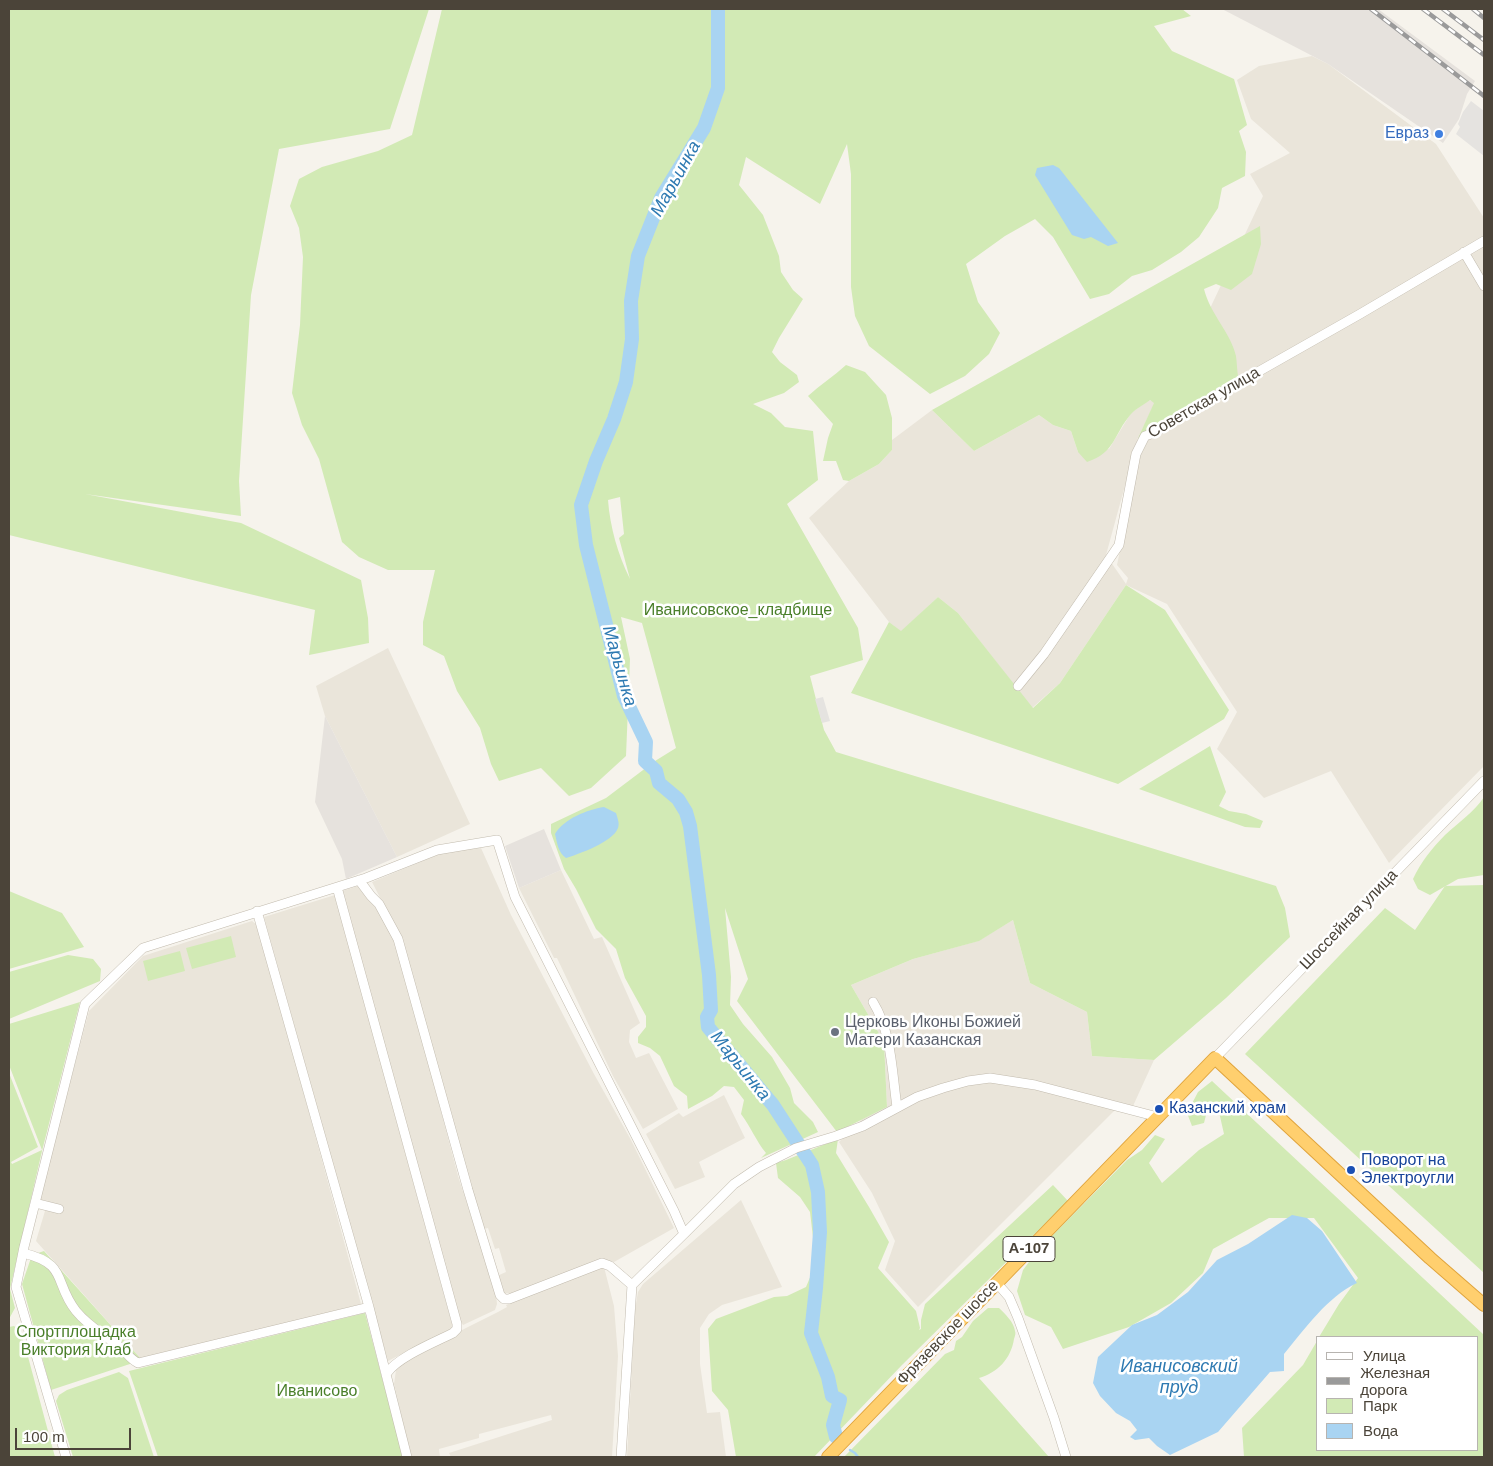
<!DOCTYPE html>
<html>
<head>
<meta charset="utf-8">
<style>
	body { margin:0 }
	#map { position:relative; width:1493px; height:1466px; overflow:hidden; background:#f6f3ec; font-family:Helvetica,sans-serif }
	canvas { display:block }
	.frame { position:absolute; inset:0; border:10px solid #4b4439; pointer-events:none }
	.legend { position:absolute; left:1316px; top:1336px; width:162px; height:115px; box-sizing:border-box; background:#fff; border:1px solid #b7b4b0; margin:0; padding:6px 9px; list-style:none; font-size:15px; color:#4b4439 }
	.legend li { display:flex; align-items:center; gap:10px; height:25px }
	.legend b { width:25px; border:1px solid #b7b4b0 }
	.scale { position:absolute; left:15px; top:1428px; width:116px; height:22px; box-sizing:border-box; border:2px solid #4b4439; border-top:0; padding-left:6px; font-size:15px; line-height:18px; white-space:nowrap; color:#4b4439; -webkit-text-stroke:4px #fff; paint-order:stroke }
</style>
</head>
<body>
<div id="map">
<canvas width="1493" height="1466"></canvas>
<div class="frame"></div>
<ul class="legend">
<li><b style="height:6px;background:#fff"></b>Улица</li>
<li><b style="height:6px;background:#9a9a9a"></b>Железная дорога</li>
<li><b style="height:14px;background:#d2eab5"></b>Парк</li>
<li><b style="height:14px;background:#a9d4f2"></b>Вода</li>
</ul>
<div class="scale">100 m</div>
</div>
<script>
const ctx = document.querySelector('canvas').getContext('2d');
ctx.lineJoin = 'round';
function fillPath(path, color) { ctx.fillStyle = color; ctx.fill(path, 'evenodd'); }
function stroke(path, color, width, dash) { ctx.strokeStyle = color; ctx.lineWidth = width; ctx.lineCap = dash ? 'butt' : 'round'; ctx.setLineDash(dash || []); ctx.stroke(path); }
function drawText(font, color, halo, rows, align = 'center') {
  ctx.font = font + ' Helvetica,sans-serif'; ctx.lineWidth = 5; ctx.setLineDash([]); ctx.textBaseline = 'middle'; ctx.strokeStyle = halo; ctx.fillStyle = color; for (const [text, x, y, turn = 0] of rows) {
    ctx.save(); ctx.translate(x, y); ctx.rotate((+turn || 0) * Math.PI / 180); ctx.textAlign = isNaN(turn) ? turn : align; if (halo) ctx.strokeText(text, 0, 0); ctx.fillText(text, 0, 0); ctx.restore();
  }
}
fillPath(new Path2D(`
	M1312 56 1328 64 1436 144 1484 218V766L1389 863 1331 771 1264 798 1217 749 1237 712 1167 604 1126 585 1060 683 1032 708 958 613 938 597 901 632 889 622 809 518 849 481 879 464 892 450V440L932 410 974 451 1039 415 1053 425 1071 431 1078 452 1109 449 1131 413 1149 400 1155 402 1138 438 1106 555 1126 584 1128 578 1117 565 1139 459 1263 196 1250 174 1290 153 1251 119 1237 80 1259 66Z
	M388 648 470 824 397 857 325 716 316 686Z
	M481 848 511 915 594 1074 631 1140 674 1228 614 1262 605 1260 510 1296 509 1293 503 1294 497 1276 506 1272 499 1248 495 1249 488 1228 484 1229 460 1158 396 929 372 882 449 850Z
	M561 870 594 939 602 937 640 1023 630 1030 629 1042 636 1058 649 1053 678 1109 643 1129 613 1076 557 958H554L519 888Z
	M358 886 366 897 378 908 395 936 458 1176 496 1294 497 1304 495 1310 463 1325 461 1322 452 1292 342 891Z
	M335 895 453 1328 388 1361 264 917Z
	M1013 920 1030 983 1087 1012 1092 1056 1154 1060 1133 1106 1122 1103 918 1307 885 1270 895 1241 872 1193 839 1142 862 1119 887 1107 884 1042 851 985 913 959 978 941Z
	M252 921 257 925 268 962 361 1304 142 1360 36 1241 48 1201 39 1200 89 1011 143 956Z
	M724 1095 745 1138 699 1162 705 1177 675 1189 646 1134 679 1113 683 1117Z
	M741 1200 782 1287 722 1305 709 1314 700 1328V1364L707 1413 720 1412 726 1457H627L635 1309 638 1292 643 1284Z
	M604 1267 614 1306 618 1356 612 1457H451L449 1453 552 1420 551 1415 479 1434V1438L439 1449 440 1457H411L394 1384 396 1370 398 1366 464 1329 498 1312 507 1307 506 1305 536 1292Z`), '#eae5da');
fillPath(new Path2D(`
	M1222 9H1378L1475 81 1467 94 1459 119 1443 143 1328 64Z
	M325 716 397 857 346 879 342 859 315 802Z
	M544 829 561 870 519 888 505 846Z`), '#e6e2dd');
fillPath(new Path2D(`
	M9 9H429L390 129 279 149 251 295 239 481 241 516 85 494 241 523 361 580 368 618 369 643 309 655 315 610 9 535Z
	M442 9H1182L1191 16 1154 26 1172 51 1234 79 1247 125 1239 131 1246 152 1245 176 1222 188 1218 208 1199 237 1181 252 1152 270 1132 276 1109 294 1090 299 1053 237 1035 219 1005 236 966 264 978 302 1000 333 989 354 965 376 930 394 869 346 855 316 851 287V174L847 144 820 204 746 157 739 185 763 215 779 256 781 272 793 290 803 299 779 338 772 352 780 362 797 375 799 382 784 393 753 404 771 413 785 427 813 431 818 480 787 504 858 628 863 660 810 676 824 730 836 752 1276 886 1285 908 1290 937 1226 998 1154 1060 1092 1056 1087 1012 1030 983 1013 920 979 941 913 959 851 985 884 1042 887 1107 837 1132 737 1001 748 979 725 908 731 977 730 1005 743 1024 772 1057 790 1088 794 1103 813 1122 818 1132 761 1158 766 1153C756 1141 751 1127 741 1114L744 1100 734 1087 724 1086 712 1096 688 1109 687 1096 674 1086 660 1056 650 1048 638 1043V1037L646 1027V1016L625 978 616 949 596 929 576 889 564 869 551 833V824L606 798 655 761 676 748 642 623 621 617 630 659 626 756 591 788 569 796 541 768 499 781 491 764 480 728 457 691 444 656 423 645V622L435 570H388L359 557 342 542 319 459 302 425 292 393 300 325 303 257 299 228 290 206 299 179 322 167 378 151 412 135ZM620 497 624 534 619 538 630 579C618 555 610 527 608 500Z
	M1260 226 1261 244 1252 274 1231 290 1216 284 1204 289C1210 314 1231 333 1236 356 1237 363 1237 370 1238 376L1138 438 1154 403 1150 400C1144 405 1135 409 1131 414 1113 435 1116 452 1087 462L1078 452 1071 431 1053 425 1039 415 974 451 932 410Z
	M846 365 865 372 886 395 892 418V450L879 464 849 481 843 480 836 461H823L828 438 833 424 808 396C820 385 834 376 846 365Z
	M1126 585 1165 610 1229 710 1224 719 1118 784 851 693 889 622 901 631 938 597 958 613 1033 708 1060 683Z
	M1210 746 1226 792 1219 806 1229 811 1246 814 1263 821 1260 828 1245 827 1139 789Z
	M1484 797V875L1458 879 1430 895 1418 889 1413 879C1421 862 1432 848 1445 835 1459 822 1474 812 1484 797Z
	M1484 885V1273L1245 1054 1385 908 1415 930 1445 886Z
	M9 891 62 913 84 947 9 969Z
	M231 936 236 957 192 969 186 948Z
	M180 951 185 971 148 981 143 961Z
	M68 955 93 959 101 969 100 981 9 1019V972Z
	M80 1002 42 1151 10 1289 15 1308 9 1319V1073L38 1147 11 1162 12 1164 42 1150 9 1065V1024Z
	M1212 1081 1484 1335V1457H1244L1242 1428 1303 1365 1317 1341V1450H1477V1337H1319L1339 1304 1358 1278 1314 1218H1269L1213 1249 1203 1273 1171 1303 1129 1327 1063 1349 1051 1327 1025 1315 1017 1291 1023 1270 1038 1250 1127 1160 1142 1150 1155 1135 1165 1139 1149 1163 1162 1183 1199 1150 1224 1134 1219 1112 1207 1111 1204 1123 1192 1126 1187 1113 1198 1092Z
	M838 1139 836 1153 869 1207 889 1242 878 1268 916 1311 920 1328 919 1330 921 1329V1320L925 1304 1053 1185 1068 1201 902 1365 814 1457H736L728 1410 712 1391 708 1329 716 1319 774 1297 787 1296 806 1287 816 1263 810 1212 800 1197 778 1178 776 1163 786 1160Z
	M44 1251 142 1360 51 1390 22 1284 32 1255Z
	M988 1308H999C1005 1314 1014 1322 1015 1331 1016 1333 1015 1336 1014 1339 1011 1359 997 1373 979 1378L1049 1457H844L945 1354 954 1350 956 1341 962 1337 973 1321Z
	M365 1313 403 1457H158L129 1371Z
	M14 1326 20 1331 27 1353 55 1457H9V1327Z
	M119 1372 128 1378 154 1457H73L56 1401 59 1395 67 1390Z`), '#d2eab5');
fillPath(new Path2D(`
	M1471 101 1484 111V156L1456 134 1460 127 1458 124 1463 112Z
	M823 697 830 721 822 723 815 699Z`), '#e5e3e0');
fillPath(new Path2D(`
	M1053 165 1059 168 1118 243 1108 246 1091 237 1084 239 1072 235 1035 175 1037 168Z
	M604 807 616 813C617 817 620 823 618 828 613 842 579 854 566 858 558 853 557 842 555 834 565 818 587 810 604 807Z
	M1292 1215 1307 1218 1322 1231 1357 1283C1327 1297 1305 1329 1284 1354V1371L1270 1372 1218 1432 1170 1455 1157 1446 1149 1438 1135 1440 1130 1437 1137 1430 1130 1421 1116 1413 1100 1396 1093 1383 1098 1357 1132 1325 1157 1315 1188 1292 1217 1260 1248 1244Z`), '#a9d4f2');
stroke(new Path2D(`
	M850 1450 855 1453 858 1457`), '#a9d4f2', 2.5);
stroke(new Path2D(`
	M718 9V88L704 128 661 198 638 256 631 301 632 339 626 382 614 419 596 461 581 505 586 545 624 696 646 742 645 761 656 771 659 783 678 799 686 812 690 826 709 975 711 1010 707 1017 708 1027 773 1105 812 1165 818 1192 820 1232 816 1288 811 1333 828 1377 832 1396 840 1400 833 1425 836 1437`), '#a9d4f2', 14);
const minor = new Path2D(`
	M1464 252 1484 286
	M1018 686 1044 654 1119 545 1136 454 1145 436 1154 433 1196 407 1360 314 1484 241
	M359 880 371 896 379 904 398 939 468 1190 500 1295 504 1299H509L602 1263 610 1266 632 1285
	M337 887 457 1324V1329L453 1333C435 1342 398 1357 387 1373
	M257 911 369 1307 407 1457
	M873 1002C892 1033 892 1073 897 1107
	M1215 1058 1484 781
	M35 1203 59 1209
	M23 1253C69 1264 53 1282 76 1311 89 1327 105 1335 121 1348 127 1353 130 1359 138 1363L369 1307
	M996 1282 1009 1297 1018 1318 1054 1418 1066 1457
	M66 1457 16 1287 24 1247 85 1004 143 948 366 878 437 850 497 840 515 897 674 1211 684 1234 734 1184 759 1167 796 1148 836 1136 863 1126 917 1097 943 1088 968 1081 990 1078 1035 1085 1158 1117
	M621 1457 632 1285 684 1234`);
const highway = new Path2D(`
	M828 1457 1215 1058 1430 1258 1484 1305`);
stroke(minor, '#c2bbae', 10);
stroke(highway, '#e0a43c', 14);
stroke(minor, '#fff', 9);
stroke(highway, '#ffcf6e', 12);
const rail = new Path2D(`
	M1371 9 1484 96
	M1423 9 1484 55
	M1443 9 1484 40
	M1473 9 1484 18`);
stroke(rail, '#9a9a9a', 4.5);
stroke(rail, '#fff', 2.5, [8]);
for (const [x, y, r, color] of [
	[1439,134,5,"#3f7fe0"],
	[835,1032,5,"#6b7280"],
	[1159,1109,5,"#1a4fb4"],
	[1351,1170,5,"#1a4fb4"]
]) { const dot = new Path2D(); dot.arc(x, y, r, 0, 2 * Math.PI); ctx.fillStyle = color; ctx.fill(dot); stroke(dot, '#fff', 2); }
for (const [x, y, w] of [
	[1029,1249,52]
]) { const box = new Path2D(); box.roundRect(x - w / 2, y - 12.5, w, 25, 4); ctx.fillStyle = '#fff'; ctx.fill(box); stroke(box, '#4b4439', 1); }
drawText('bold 15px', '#4b4439', null, [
	["А-107",1029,1249]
]);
drawText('16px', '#366cbe', '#fff', [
	["Евраз",1429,134]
], 'right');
drawText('16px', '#4b4439', '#fff', [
	["Советская улица",1204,403,-30],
	["Шоссейная улица",1349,920,-46],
	["Фрязевское шоссе",948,1333,-46]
]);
drawText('16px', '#4a7f2a', '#fff', [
	["Иванисовское_кладбище",738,611],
	["Спортплощадка",76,1333],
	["Виктория Клаб",76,1351],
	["Иванисово",317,1392]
]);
drawText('16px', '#5b616d', '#fff', [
	["Церковь Иконы Божией",845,1023],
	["Матери Казанская",845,1041]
], 'left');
drawText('16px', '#164399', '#fff', [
	["Казанский храм",1169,1109],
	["Поворот на",1361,1161],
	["Электроугли",1361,1179]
], 'left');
drawText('italic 18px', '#2e7ab2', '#fff', [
	["Марьинка",676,179,-61],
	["Марьинка",619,666,74],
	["Марьинка",740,1066,51],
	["Иванисовский",1179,1367],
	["пруд",1179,1388]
]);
</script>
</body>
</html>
